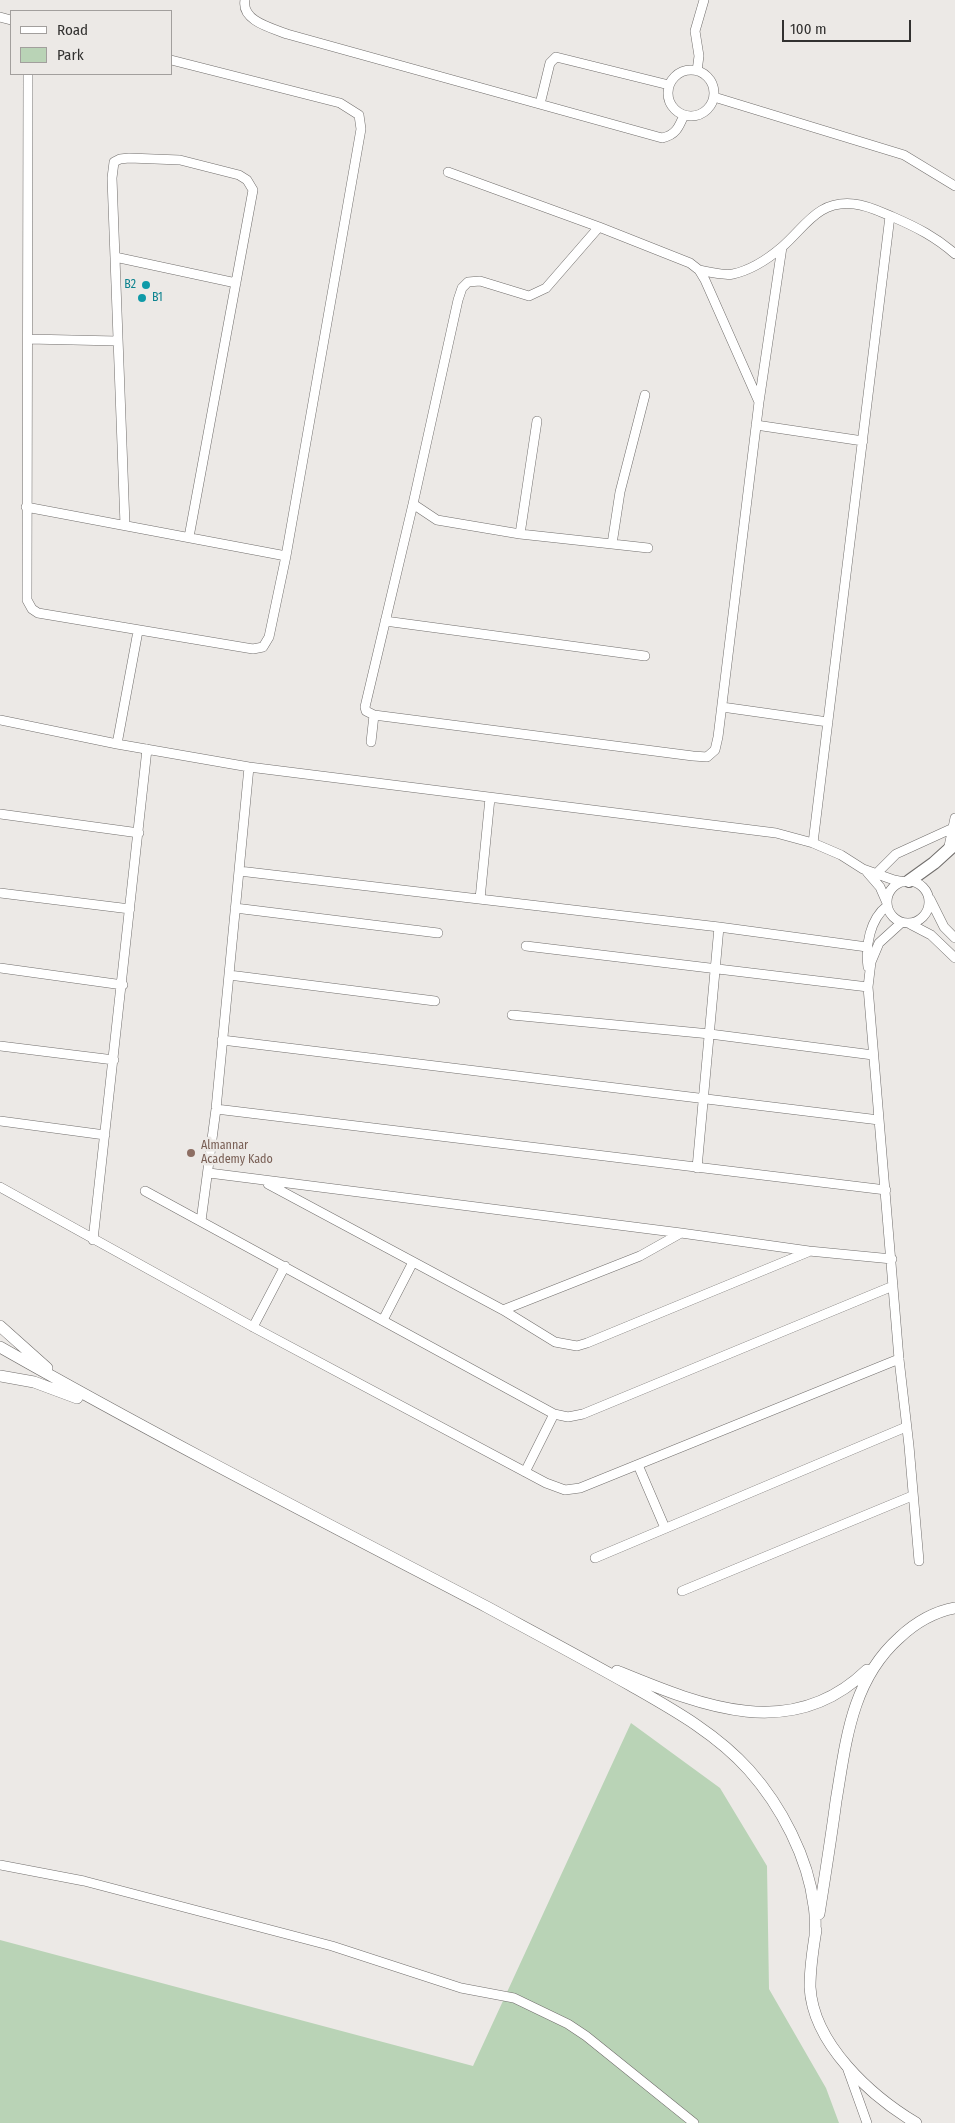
<!DOCTYPE html>
<html>
<head>
<meta charset="utf-8">
<style>
	body { margin:0 }
	#map { position:relative; width:955px; height:2123px; overflow:hidden; background:#ece9e6; font-family:"Fira Sans Condensed",sans-serif }
	canvas { display:block }
	.legend { position:absolute; left:10px; top:10px; width:162px; height:65px; box-sizing:border-box; background:#ece9e6; border:1px solid #a29f9d; margin:0; padding:6px 9px; list-style:none; font-size:15px; color:#323130 }
	.legend li { display:flex; align-items:center; gap:10px; height:25px }
	.legend b { width:25px; border:1px solid #a29f9d }
	.scale { position:absolute; left:782px; top:20px; width:129px; height:22px; box-sizing:border-box; border:2px solid #323130; border-top:0; padding-left:6px; font-size:15px; line-height:18px; white-space:nowrap; color:#323130; -webkit-text-stroke:4px #ece9e6; paint-order:stroke }
</style>
</head>
<body>
<div id="map">
<canvas width="955" height="2123"></canvas>
<ul class="legend">
<li><b style="height:6px;background:#fff"></b>Road</li>
<li><b style="height:14px;background:#b9d3b6"></b>Park</li>
</ul>
<div class="scale">100 m</div>
</div>
<script>
const ctx = document.querySelector('canvas').getContext('2d');
ctx.lineJoin = 'round';
function fillPath(path, color) { ctx.fillStyle = color; ctx.fill(path, 'evenodd'); }
function stroke(path, color, width, dash) { ctx.strokeStyle = color; ctx.lineWidth = width; ctx.lineCap = dash ? 'butt' : 'round'; ctx.setLineDash(dash || []); ctx.stroke(path); }
function drawText(font, color, halo, rows, align = 'center') {
  ctx.font = font + ' "Fira Sans Condensed",sans-serif'; ctx.lineWidth = 5; ctx.setLineDash([]); ctx.textBaseline = 'middle'; ctx.strokeStyle = halo; ctx.fillStyle = color; for (const [text, x, y, turn = 0] of rows) {
    ctx.save(); ctx.translate(x, y); ctx.rotate((+turn || 0) * Math.PI / 180); ctx.textAlign = isNaN(turn) ? turn : align; if (halo) ctx.strokeText(text, 0, 0); ctx.fillText(text, 0, 0); ctx.restore();
  }
}
fillPath(new Path2D(`
	M631 1723 720 1788 767 1866 769 1989 826 2088 839 2123H0V1940L473 2066Z`), '#b9d3b6');
const minor = new Path2D(`
	M245 0C241 21 272 28 287 34L662 138C676 135 679 127 684 115
	M0 17 11 20
	M668 93a23 23 0 1 1 46 0a23 23 0 1 1-46 0Z
	M697 71 699 56 695 31 704 0
	M28 74 27 600 32 609 38 613 253 649 263 647 269 637 286 556 361 129 359 115 340 103 171 60
	M714 97 904 155 955 186
	M540 104 550 63 556 57 669 85
	M448 172 599 227
	M115 257 236 283
	M699 270C709 272 723 276 733 274 751 270 768 259 782 247 806 226 818 200 854 204 867 205 881 212 893 217 916 227 936 237 955 254
	M28 339 117 341
	M759 402 705 280 699 270 690 263 599 227 546 288 529 296 480 281 468 282 462 288 458 300 413 504 365 707 366 711 374 715 693 756 707 757 715 750 718 737 759 402 782 247
	M756 425 863 441
	M413 504 437 520 520 534 612 544 620 492 645 395
	M26 507 286 556
	M125 525 112 178 114 162 120 159 129 158 180 160 239 175 247 180 253 190 189 537
	M520 534 537 421
	M612 544 648 548
	M385 621 645 656
	M722 707 828 722
	M0 720 117 744 249 767 776 833 813 843 841 855 863 869 894 880 904 882
	M371 742 374 715
	M117 744 138 631
	M0 814 139 833
	M813 843 890 216
	M948 851 955 818
	M239 871 719 927 867 947
	M867 872 880 887 887 903
	M876 874 896 854 953 828
	M887 902a21 21 0 1 1 42 0a21 21 0 1 1-42 0Z
	M0 893 130 909
	M480 899 490 798
	M930 899 944 927 955 938
	M235 908 438 933
	M901 923 879 943 871 962 868 987 899 1359 909 1446 919 1561
	M910 924 931 935 955 958
	M526 946 868 987
	M868 967C865 946 870 919 887 906
	M0 968 123 985
	M229 975 435 1001
	M512 1015 710 1034 873 1055
	M222 1040 879 1120
	M0 1046 114 1060
	M216 1109 886 1190
	M0 1121 105 1135
	M697 1168 719 927
	M209 1173 681 1233 809 1251 892 1259
	M268 1184 503 1310 555 1342 577 1346 587 1343 808 1252
	M0 1187 253 1327 546 1483 565 1490 580 1488 899 1359
	M145 1191 554 1414
	M201 1221 216 1109 249 767
	M93 1240 147 749
	M503 1310 640 1256 681 1233
	M383 1320 413 1262
	M253 1327 285 1266
	M638 1465 665 1528
	M525 1472 554 1414 568 1417 583 1414 893 1286
	M595 1558 906 1427
	M682 1591 912 1496
	M0 1865 84 1881 332 1946 461 1988 514 1998 568 2024 586 2036 694 2123
	M848 2070 867 2123`);
const major = new Path2D(`
	M0 1326 47 1368
	M0 1347C160 1438 324 1522 487 1607 535 1633 582 1658 630 1685 672 1709 716 1733 749 1770 781 1806 808 1857 814 1906 816 1916 815 1927 815 1937
	M0 1376 34 1382 77 1398
	M617 1671C700 1705 791 1744 867 1670
	M819 1914C825 1876 831 1839 836 1801 846 1742 851 1681 899 1638 915 1623 933 1612 955 1608
	M816 1930C813 1948 810 1969 810 1987 813 2044 871 2096 916 2123`);
const highway = new Path2D(`
	M909 881 934 863 955 844`);
stroke(minor, '#716e6c', 10);
stroke(major, '#716e6c', 12);
stroke(highway, '#716e6c', 14);
stroke(minor, '#fff', 9);
stroke(major, '#fff', 11);
stroke(highway, '#fff', 12);
for (const [x, y, r, color] of [
	[146,285,5,"#0f9aa8"],
	[142,298,5,"#0f9aa8"],
	[191,1153,5,"#8d6e63"]
]) { const dot = new Path2D(); dot.arc(x, y, r, 0, 2 * Math.PI); ctx.fillStyle = color; ctx.fill(dot); stroke(dot, '#ece9e6', 2); }
drawText('12px', '#0d838f', '#ece9e6', [
	["B2",136,285],
	["B1",152,298,"left"]
], 'right');
drawText('12px', '#785e54', '#ece9e6', [
	["Almannar",201,1146],
	["Academy Kado",201,1160]
], 'left');
</script>
</body>
</html>
